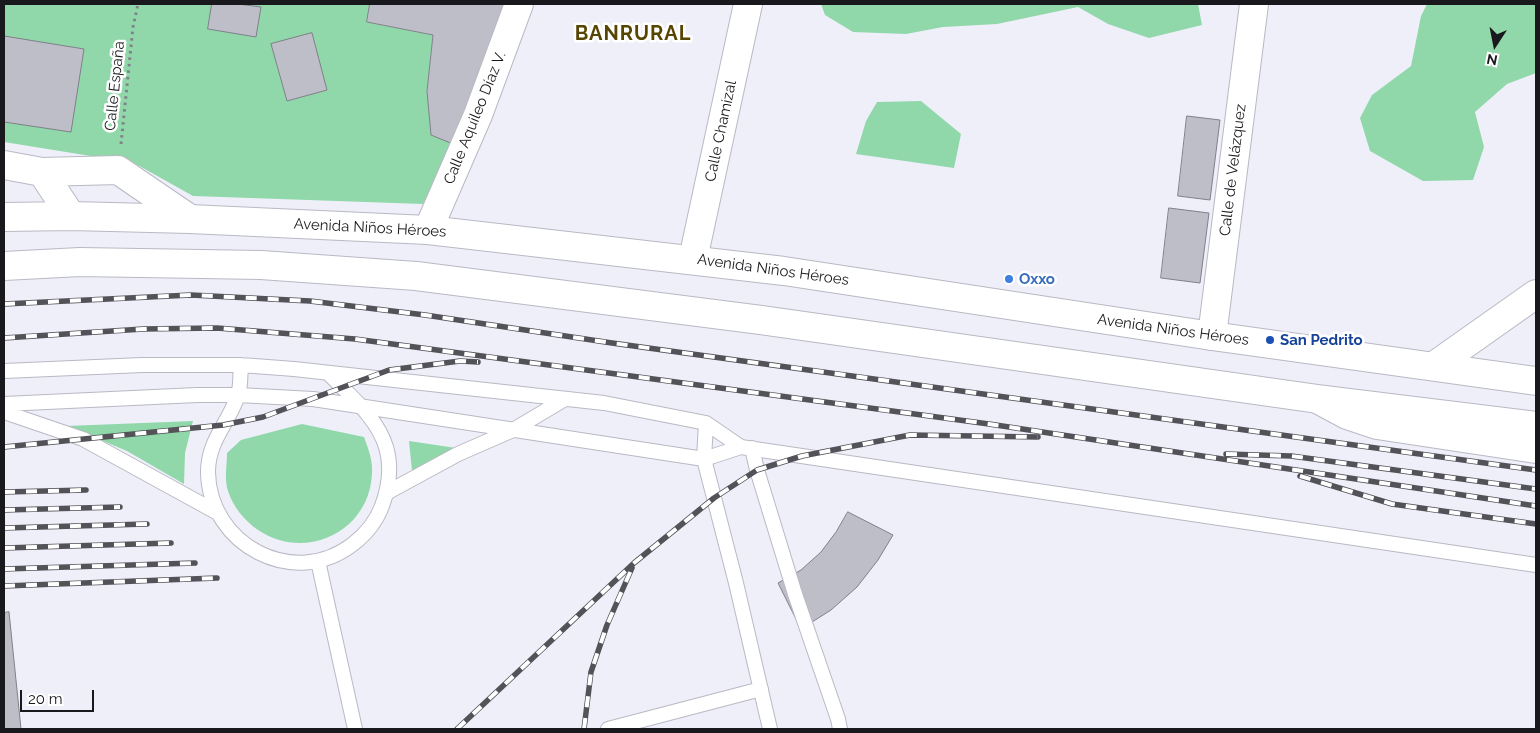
<!DOCTYPE html>
<html>
<head>
<meta charset="utf-8">
<style>
	body { margin:0 }
	#map { position:relative; width:1540px; height:733px; overflow:hidden; background:#efeffa; font-family:Raleway,sans-serif }
	canvas { display:block }
	.frame { position:absolute; inset:0; border:5px solid #19191d; pointer-events:none }
	.north { position:absolute; left:1470px; top:20px; width:50px; height:50px; -webkit-text-stroke:4px #fff; paint-order:stroke; rotate:191deg; font-size:14px; font-weight:700; line-height:20px; text-align:center; color:#19191d }
	.north::after { content:''; display:block; margin:auto; width:18px; height:22px; background:#19191d; clip-path:polygon(50% 0,100% 100%,50% 72%,0 100%) }
	.scale { position:absolute; left:20px; top:690px; width:74px; height:22px; box-sizing:border-box; border:2px solid #19191d; border-top:0; padding-left:6px; font-size:15px; line-height:18px; white-space:nowrap; color:#19191d; -webkit-text-stroke:4px #fff; paint-order:stroke }
</style>
</head>
<body>
<div id="map">
<canvas width="1540" height="733"></canvas>
<div class="frame"></div>
<div class="north">N</div>
<div class="scale">20 m</div>
</div>
<script>
const ctx = document.querySelector('canvas').getContext('2d');
ctx.lineJoin = 'round';
function fillPath(path, color) { ctx.fillStyle = color; ctx.fill(path, 'evenodd'); }
function stroke(path, color, width, dash) { ctx.strokeStyle = color; ctx.lineWidth = width; ctx.lineCap = dash ? 'butt' : 'round'; ctx.setLineDash(dash || []); ctx.stroke(path); }
function drawText(font, color, halo, rows, align = 'center') {
  ctx.font = font + ' Raleway,sans-serif'; ctx.lineWidth = 5; ctx.setLineDash([]); ctx.textBaseline = 'middle'; ctx.strokeStyle = halo; ctx.fillStyle = color; for (const [text, x, y, turn = 0] of rows) {
    ctx.save(); ctx.translate(x, y); ctx.rotate((+turn || 0) * Math.PI / 180); ctx.textAlign = isNaN(turn) ? turn : align; if (halo) ctx.strokeText(text, 0, 0); ctx.fillText(text, 0, 0); ctx.restore();
  }
}
fillPath(new Path2D(`
	M4 4H370L367 22 433 35 427 91 453 144 423 204 193 196 134 163 4 142Z
	M821 4H1198L1202 25 1149 38 1108 24 1078 7 997 24 943 27 906 34 853 32 825 15Z
	M1427 4H1536V73L1507 84 1475 112 1484 147 1473 180 1423 181 1370 151 1360 118 1372 95 1411 66 1421 16Z
	M921 101 961 134 954 168 856 154 866 121 877 102Z
	M193 421 185 453 184 484 127 451 67 426Z
	M302 424 364 437C368 448 373 460 372 473 370 532 305 562 258 530 245 521 233 507 228 491 224 479 227 466 227 453L241 440Z
	M409 441 456 448 412 471Z`), '#90d8aa');
const building = new Path2D(`
	M212 4H238L261 7 256 37 208 29Z
	M370 4H508L453 144 431 135 427 91 433 35 367 22Z
	M312 33 327 90 287 101 271 44Z
	M4 36 84 49 71 132 4 122Z
	M1187 116 1220 120 1210 200 1178 196Z
	M1169 208 1209 213 1200 283 1161 278Z
	M848 512 893 535 878 560 857 587 831 610 801 629 778 583 801 570 821 552 836 532Z
	M9 612 21 729H4V613Z`);
fillPath(building, '#bebec8');
stroke(building, '#80808a', 1);
const lane = new Path2D(`
	M241 365C240 375 241 386 238 395 229 423 208 440 208 472 209 545 294 590 353 544 366 534 376 522 382 506 389 487 392 467 386 447 377 417 349 395 328 373
	M4 371 142 365H241L294 369 604 403 706 423 741 447 1536 565
	M4 404 197 395H238L313 399 704 459 741 447
	M4 412 83 439 218 513
	M706 423 704 459 736 583 770 729
	M752 448 757 470 795 594 838 719 840 729
	M388 492 458 454 513 430 565 399
	M318 561 355 729
	M608 729 761 689`);
const street = new Path2D(`
	M4 165 42 172 118 170 190 219
	M42 172 71 216
	M428 230 478 115 519 4
	M693 259 748 4
	M1212 336 1254 4
	M1434 366 1536 294
	M1319 400 1347 415 1377 425 1536 449`);
const secondary = new Path2D(`
	M4 217 71 216 190 219 428 230 784 271 1212 336 1536 381
	M4 266 80 262 261 265 416 276 761 320 1318 399 1536 426`);
stroke(lane, '#b9b9c4', 16);
stroke(street, '#b9b9c4', 30);
stroke(secondary, '#b9b9c4', 30);
stroke(new Path2D(`
	M121 144 133 27 138 4`), '#818189', 3, [2.5, 4]);
stroke(lane, '#fff', 14);
stroke(street, '#fff', 28);
stroke(secondary, '#fff', 28);
const rail = new Path2D(`
	M4 304 191 295 310 301 425 315 612 343 1536 470
	M4 338 143 329 217 328 355 339 989 424 1536 506
	M4 447 223 425 263 417 389 370 460 361 478 362
	M1226 454 1291 456 1536 489
	M1300 476 1392 504 1536 524
	M4 492 86 490
	M4 510 120 507
	M4 528 147 524
	M4 548 171 543
	M4 569 195 563
	M4 586 217 578
	M457 729 634 563 714 498 757 470 802 456 910 435 1038 437
	M584 729 591 672 607 625 632 568`);
stroke(rail, '#525258', 5.5);
stroke(rail, '#fff', 4, [11]);
for (const [x, y, r, color] of [
	[1009,279,5,"#3f7fe0"],
	[1270,340,5,"#1a4fb4"]
]) { const dot = new Path2D(); dot.arc(x, y, r, 0, 2 * Math.PI); ctx.fillStyle = color; ctx.fill(dot); stroke(dot, '#fff', 2); }
drawText('15px', '#19191d', '#fff', [
	["Calle España",115,86,-84],
	["Calle Aquileo Díaz V.",475,118,-68],
	["Calle Chamizal",721,131,-78],
	["Calle de Velázquez",1233,170,-83],
	["Avenida Niños Héroes",370,228,3],
	["Avenida Niños Héroes",773,270,8],
	["Avenida Niños Héroes",1173,330,8]
]);
drawText('bold 15px', '#366cbe', '#fff', [
	["Oxxo",1019,279]
], 'left');
drawText('bold 15px', '#164399', '#fff', [
	["San Pedrito",1280,340]
], 'left');
ctx.letterSpacing = '1px';
drawText('bold 20px', '#574502', '#fff', [
	["BANRURAL",633,34]
]);
ctx.letterSpacing = '0px';
</script>
</body>
</html>
